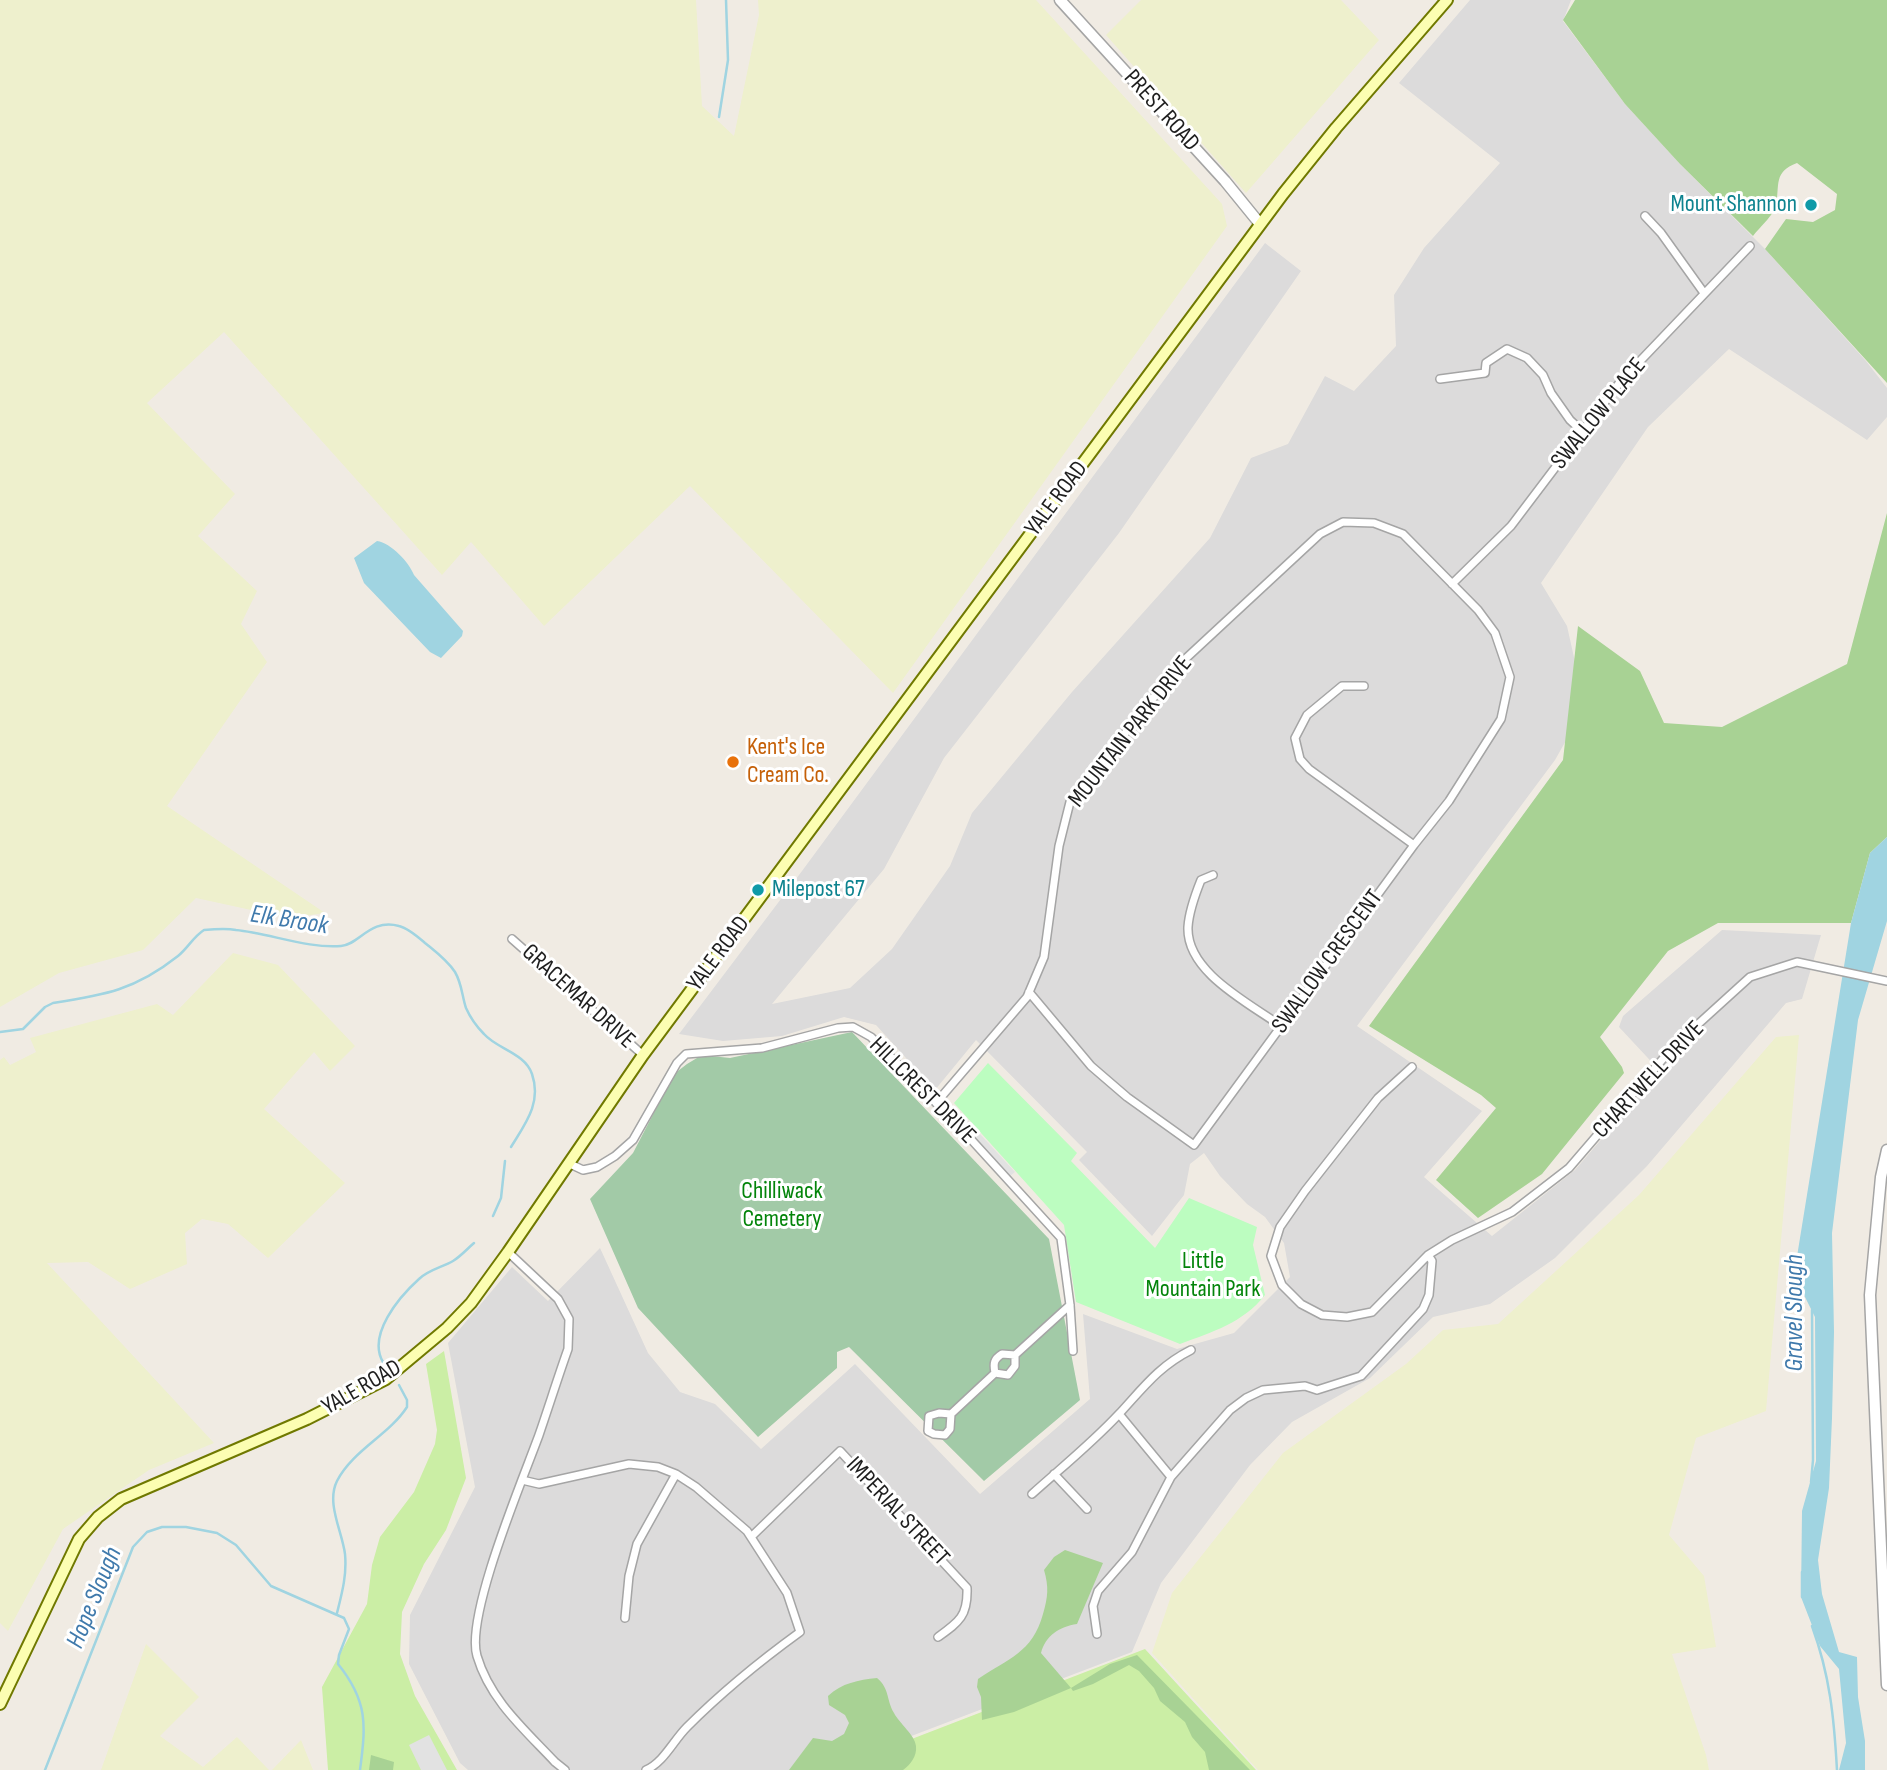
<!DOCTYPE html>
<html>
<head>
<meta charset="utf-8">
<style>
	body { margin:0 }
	canvas { display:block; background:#f0ebe3 }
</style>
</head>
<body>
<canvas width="1887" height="1770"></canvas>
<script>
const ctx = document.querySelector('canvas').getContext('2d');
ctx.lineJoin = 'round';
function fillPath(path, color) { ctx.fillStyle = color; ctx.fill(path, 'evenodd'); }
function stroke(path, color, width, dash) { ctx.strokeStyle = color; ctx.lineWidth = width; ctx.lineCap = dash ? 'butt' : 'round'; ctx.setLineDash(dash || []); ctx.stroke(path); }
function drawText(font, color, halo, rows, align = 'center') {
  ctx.font = font + ' "Sofia Sans Condensed",sans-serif'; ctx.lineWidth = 6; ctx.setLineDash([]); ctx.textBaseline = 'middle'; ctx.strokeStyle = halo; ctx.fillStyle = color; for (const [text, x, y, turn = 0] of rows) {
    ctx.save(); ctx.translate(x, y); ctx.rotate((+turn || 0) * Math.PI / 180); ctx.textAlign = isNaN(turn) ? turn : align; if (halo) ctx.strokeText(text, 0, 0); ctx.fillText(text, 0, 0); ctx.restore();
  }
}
fillPath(new Path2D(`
	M1470 0H1571L1563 21 1625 104 1680 164 1765 249 1866 361 1887 388V417L1867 440 1729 349 1648 427 1541 583 1567 626 1585 707 1555 760 1357 1026 1482 1111 1424 1177 1492 1236 1575 1170 1660 1071 1619 1027 1623 1016 1722 930 1821 935 1802 999 1786 1003 1647 1166 1555 1258 1490 1304 1433 1317 1370 1378 1292 1422 1250 1465 1161 1583 1132 1652 822 1770H468L460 1763 409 1664 410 1615 475 1487 448 1343 512 1267 548 1301 600 1248 648 1353 680 1392 715 1404 761 1449 855 1364 980 1494 1090 1399 1083 1314 1177 1349 1234 1333 1290 1277 1284 1243 1265 1217 1247 1204 1220 1176 1204 1153 1190 1164 1184 1195 1152 1236 1079 1160 1087 1152 976 1040 935 1090 876 1025 844 1017 782 1036 723 1041 679 1034 802 871 1265 243 1301 271 1119 533 944 758 884 869 772 1004 850 988 892 949 950 866 972 813 1072 692 1210 538 1251 458 1288 444 1325 376 1354 391 1396 346 1394 295 1424 248 1500 163 1399 83Z`), '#dcdbdb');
fillPath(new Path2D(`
	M0 0H696L702 106 734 136 759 15 758 0H1036L1222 204 1227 226 893 693 690 486 544 626 471 542 442 575 224 332 147 403 235 494 198 536 257 591 241 624 267 662 167 806 325 913 288 918 196 898 143 950 59 973 0 1007Z
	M1141 0H1341L1379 40 1246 193 1106 35Z
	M233 953 278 965 355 1046 330 1071 314 1052 264 1109 345 1183 268 1258 228 1224 202 1219 185 1233 187 1264 130 1289 88 1262 47 1263 214 1443 149 1470 63 1529 8 1631 0 1623V1060L4 1057 10 1065 36 1052 30 1038 157 1004 173 1015Z
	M1799 1035 1766 1411 1696 1438 1669 1535 1704 1576 1716 1647 1672 1654 1706 1755 1709 1770H1258L1152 1653 1172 1593 1283 1453 1406 1364 1443 1330 1498 1324 1639 1195 1776 1037Z
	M146 1644 199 1697 160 1736 203 1767 237 1737 269 1770H101Z
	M301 1740 313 1770H272Z`), '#eef0cd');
fillPath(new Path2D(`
	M444 1351 466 1478 446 1530 424 1564 402 1612 400 1654 415 1696 457 1770H328L322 1687 367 1604 372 1565 380 1537 414 1492 435 1444 437 1430 426 1364Z
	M1145 1649 1256 1770H836L865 1757Z`), '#cbeea5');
fillPath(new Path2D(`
	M1575 0H1887V383L1765 249 1786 219 1813 222 1835 210 1837 194 1797 163C1773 172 1780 185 1776 205 1774 215 1759 228 1753 236L1680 164 1625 104 1563 20Z
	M1887 513V837L1870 853 1851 923H1718L1668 951 1600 1037 1622 1067 1624 1073 1542 1174 1478 1218 1436 1180 1496 1108 1481 1095 1369 1026 1563 760 1578 626 1640 671 1664 723 1722 727 1847 664Z
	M1065 1550 1103 1563 1077 1624C1059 1627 1046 1635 1041 1653L1071 1688 1110 1664 1137 1655 1250 1770H1209L1205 1752 1192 1737 1185 1722 1160 1701 1154 1688 1139 1671 1129 1665 1093 1684 1073 1691 1071 1688 1014 1712 982 1720 981 1697 977 1687 978 1679C1009 1658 1032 1653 1043 1614 1048 1597 1049 1587 1044 1570L1054 1557Z
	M877 1678C890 1689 886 1699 894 1713 899 1723 915 1735 916 1746 917 1756 911 1764 903 1770H789L813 1738 832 1741 844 1734 849 1723 845 1715 829 1705 828 1696C842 1683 858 1680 877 1678Z
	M371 1755 394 1762 393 1770H369Z`), '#a8d294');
fillPath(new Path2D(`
	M852 1032 1049 1239 1080 1400 984 1481 849 1347 837 1352V1368L758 1437 638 1308 590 1199 633 1153 674 1074 687 1064 702 1055 730 1058Z`), '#a2caa7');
fillPath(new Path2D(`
	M988 1063 1077 1153 1071 1161 1155 1248 1189 1198 1257 1227 1253 1245 1265 1295C1243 1323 1212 1332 1180 1344L1076 1302 1064 1225 954 1103Z`), '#bcfdc0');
fillPath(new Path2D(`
	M966 1119 1015 1172 1010 1176 961 1124Z
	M429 1735 447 1770H421L409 1745Z`), '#e2e2e2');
fillPath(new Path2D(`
	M377 541C391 543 409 562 414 575L463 631 462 636 441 658 430 652 364 583 354 558Z
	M1887 837V921L1858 1020 1832 1233 1834 1332 1832 1418 1829 1488 1818 1560 1822 1594 1839 1652 1857 1657 1858 1697 1865 1741V1770H1839L1846 1743 1839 1669 1820 1646 1801 1597 1802 1511 1816 1461 1815 1317 1794 1275 1851 923 1870 853Z`), '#a0d4e1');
stroke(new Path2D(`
	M719 117 728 60 726 0
	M0 1032 23 1029 45 1007 53 1003C105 995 135 990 178 956 188 948 193 937 204 930 215 929 226 928 236 930 268 933 309 949 341 946 359 945 370 918 399 926 408 928 418 937 425 943 436 952 447 960 455 972 462 984 462 996 466 1008 470 1017 477 1027 484 1034 497 1049 525 1053 532 1074 542 1103 525 1124 511 1147
	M493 1216 501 1198 505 1161
	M383 1362C367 1335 399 1297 419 1279 428 1270 443 1267 453 1261 461 1256 467 1249 474 1243
	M1811 1482 1813 1460 1812 1310
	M1802 1597V1572
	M337 1613C342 1593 347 1575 345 1554 342 1531 326 1503 337 1481 353 1450 389 1435 407 1407V1400L399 1385
	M1812 1626C1830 1676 1834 1717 1837 1770
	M45 1770 133 1547 147 1532 162 1527H186L217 1533 236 1545 271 1586 344 1618 349 1629 339 1655 338 1664C368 1701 366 1725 360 1770`), '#a0d4e1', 2.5);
const minor = new Path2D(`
	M1645 216 1661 233 1704 293
	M1440 379 1485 373 1486 363 1507 349 1527 358 1543 375 1551 393 1570 420 1583 432
	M1452 584 1511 526 1620 382 1750 246
	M1364 686H1342L1307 715 1295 738 1300 759 1309 769 1414 845
	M1213 875 1201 880C1195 895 1189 911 1188 927 1186 972 1249 1003 1281 1026
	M512 939 643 1055
	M1412 1067 1378 1098 1305 1191 1280 1227 1271 1256 1282 1285 1301 1304 1322 1315 1347 1317 1372 1312 1428 1255 1452 1240 1512 1212 1569 1168 1674 1046 1750 977 1797 962 1887 981
	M936 1103 1027 997 1044 957 1059 846 1070 802 1182 662 1320 534 1343 522 1374 523 1403 534 1478 610 1495 633 1510 677 1501 719 1449 801 1414 845 1194 1145 1127 1097 1091 1066 1029 992
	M568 1163 583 1170 597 1167 615 1156 633 1140 677 1063 686 1054 762 1048 838 1028 853 1027 871 1037 957 1124 1061 1238 1070 1305 1073 1351
	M508 1252 558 1299 569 1319 568 1349C558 1377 549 1406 539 1435 523 1479 465 1616 477 1656 490 1700 524 1729 555 1762L565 1770
	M995 1373 1008 1375 1015 1366V1355L1070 1305
	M995 1373C993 1363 994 1359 1002 1354L1015 1355
	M951 1414 939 1413 929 1416 928 1431 934 1434 945 1435 950 1429 951 1414 995 1373
	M1119 1414 1171 1477
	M1054 1474 1087 1509
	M522 1480 539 1484 629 1464 658 1467 676 1474 696 1487 747 1531 787 1593 800 1632C760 1661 722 1692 687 1727 673 1741 664 1762 646 1770
	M1032 1494C1061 1468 1092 1443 1119 1414 1143 1388 1159 1366 1191 1350
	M751 1537 840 1451 967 1588C968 1616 959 1622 938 1637
	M625 1618 629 1576 637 1544 676 1474
	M1097 1634 1093 1606 1098 1591 1132 1552 1171 1477 1230 1410 1246 1398 1263 1390 1305 1386 1317 1390 1361 1376 1423 1309 1429 1295 1432 1261 1428 1255`);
const tertiary = new Path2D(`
	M1060 0 1225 181 1260 224
	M1887 1150 1881 1177 1870 1295 1887 1685`);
const secondary = new Path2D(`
	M0 1704 79 1539 98 1517 121 1499 307 1419 386 1379 447 1328 471 1303 508 1252 643 1055 1283 194 1336 128 1447 0`);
stroke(minor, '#a5a5a5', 10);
stroke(tertiary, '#a5a5a5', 13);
stroke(secondary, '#707900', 14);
stroke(minor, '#fff', 7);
stroke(tertiary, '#fff', 10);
stroke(secondary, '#fcfeb2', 10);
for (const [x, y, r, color] of [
	[1811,205,7,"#0f9aa8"],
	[733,762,7,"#e8710a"],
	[758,890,7,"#0f9aa8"]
]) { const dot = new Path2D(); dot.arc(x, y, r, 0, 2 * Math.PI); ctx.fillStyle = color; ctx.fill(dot); stroke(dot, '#fff', 2.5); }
drawText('24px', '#1e1e1e', '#fff', [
	["PREST ROAD",1161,111,48],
	["SWALLOW PLACE",1599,414,-51],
	["YALE ROAD",1057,499,-53],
	["MOUNTAIN PARK DRIVE",1131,732,-52],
	["YALE ROAD",719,954,-53],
	["SWALLOW CRESCENT",1328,962,-54],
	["GRACEMAR DRIVE",578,997,42],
	["CHARTWELL DRIVE",1649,1080,-47],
	["HILLCREST DRIVE",922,1091,45],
	["YALE ROAD",362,1388,-30],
	["IMPERIAL STREET",897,1512,47]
]);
drawText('24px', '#0d838f', '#fff', [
	["Mount Shannon",1797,205],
	["Milepost 67",772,890,"left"]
], 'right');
drawText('24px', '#c56008', '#fff', [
	["Kent's Ice",747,748],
	["Cream Co.",747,776]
], 'left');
drawText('24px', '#03840a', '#fff', [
	["Chilliwack",782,1192],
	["Cemetery",782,1220],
	["Little",1203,1262],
	["Mountain Park",1203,1290]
]);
drawText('italic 26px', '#407aac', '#fff', [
	["Elk Brook",289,921,9],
	["Gravel Slough",1795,1313,-90],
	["Hope Slough",95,1598,-68]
]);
</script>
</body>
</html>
